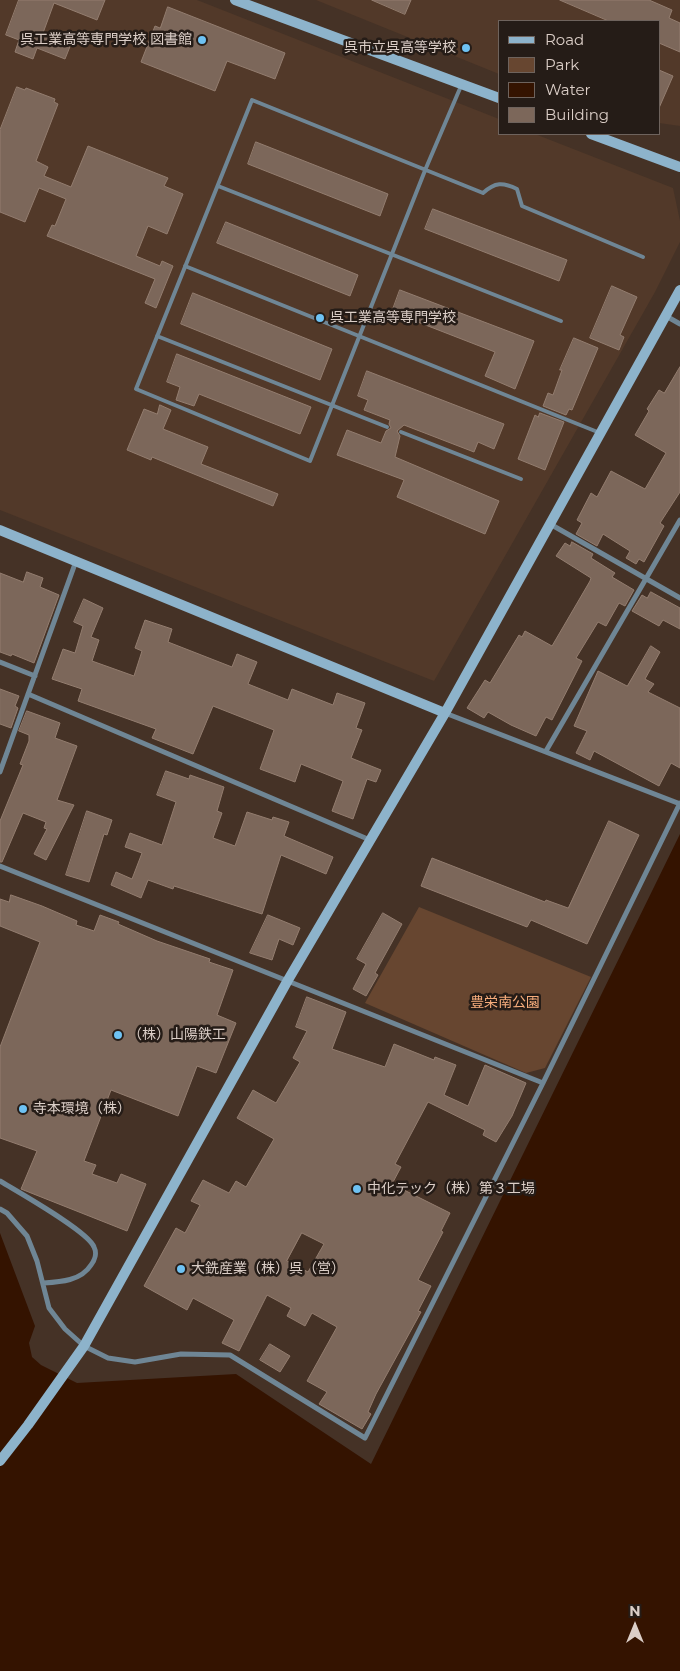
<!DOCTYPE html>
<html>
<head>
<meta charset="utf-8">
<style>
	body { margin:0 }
	#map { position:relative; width:680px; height:1671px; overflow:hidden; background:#453226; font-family:Montserrat,sans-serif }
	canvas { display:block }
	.legend { position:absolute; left:498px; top:20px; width:162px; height:115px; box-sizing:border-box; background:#251c17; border:1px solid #6e635d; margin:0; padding:6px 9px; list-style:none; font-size:15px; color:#dbcec7 }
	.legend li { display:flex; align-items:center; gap:10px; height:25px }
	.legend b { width:25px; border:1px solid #6e635d }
	.north { position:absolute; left:610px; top:1601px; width:50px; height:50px; -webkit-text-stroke:4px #251c17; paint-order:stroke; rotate:0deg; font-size:14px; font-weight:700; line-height:20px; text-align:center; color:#dbcec7 }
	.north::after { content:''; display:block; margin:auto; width:18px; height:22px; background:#dbcec7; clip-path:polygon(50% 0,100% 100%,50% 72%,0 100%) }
</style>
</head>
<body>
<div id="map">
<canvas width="680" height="1671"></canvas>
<ul class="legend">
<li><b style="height:6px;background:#8db3cb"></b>Road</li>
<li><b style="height:14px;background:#674630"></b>Park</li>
<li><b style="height:14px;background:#341300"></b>Water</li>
<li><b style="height:14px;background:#7c675a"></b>Building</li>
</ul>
<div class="north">N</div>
</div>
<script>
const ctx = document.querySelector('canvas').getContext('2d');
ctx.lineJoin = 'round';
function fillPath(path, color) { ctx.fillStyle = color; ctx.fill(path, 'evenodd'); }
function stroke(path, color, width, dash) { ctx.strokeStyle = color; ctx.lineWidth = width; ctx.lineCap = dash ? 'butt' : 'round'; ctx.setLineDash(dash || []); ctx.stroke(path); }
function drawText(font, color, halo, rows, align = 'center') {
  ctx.font = font + ' Montserrat,"Noto Sans JP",sans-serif'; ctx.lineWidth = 5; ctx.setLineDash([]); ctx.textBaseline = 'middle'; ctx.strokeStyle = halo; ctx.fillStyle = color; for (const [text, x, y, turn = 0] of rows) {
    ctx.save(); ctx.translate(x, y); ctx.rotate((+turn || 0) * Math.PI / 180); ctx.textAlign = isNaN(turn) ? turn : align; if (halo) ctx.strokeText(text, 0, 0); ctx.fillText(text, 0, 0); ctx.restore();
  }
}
fillPath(new Path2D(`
	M0 0H197L499 119V134H535L673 188 680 221V242L655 292 434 681 0 510Z
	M316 0H680V126L659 123V21H499V74Z`), '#523929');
fillPath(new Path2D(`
	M419 907 591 977 545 1068 526 1073 365 1003Z`), '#674630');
fillPath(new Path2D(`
	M680 834V1671H0V1233L35 1326 29 1343 32 1357 41 1365 77 1383 236 1374 371 1464Z`), '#341300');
const building = new Path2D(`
	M19 0H105L97 20 54 3 43 33 71 44 65 59 37 48 33 59 15 52 19 40 6 35Z
	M372 0H411L405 14Z
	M560 0H649L672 10 669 18 680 23V52L659 43V21H609Z
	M168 7 285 53 275 79 227 61 215 91 141 62 155 26 160 28Z
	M659 70 673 76 659 108Z
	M17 87 25 90 26 88 55 99 54 102 58 104 36 161 48 167 44 176 71 187 88 146 168 178 164 186 183 194 167 234 148 226 136 256 160 266 162 261 173 266 156 308 145 303 155 279 47 236 52 225 55 226 66 199 39 188 25 222 0 212V130Z
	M256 142 388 194 380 216 248 164Z
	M433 209 567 260 559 281 425 229Z
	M226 222 358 275 350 296 217 243Z
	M612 286 637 297 620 335 624 337 619 350 590 338Z
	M400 290 534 341 515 389 485 376 495 352 392 312Z
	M193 293 332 349 320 380 181 324Z
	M574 338 598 348 572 410 569 409 566 415 543 406 548 393 553 395 562 370H560Z
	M177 354 311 407 300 434 199 394 194 406 176 400 180 387 167 382Z
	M680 367V492L660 523 664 526 644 562 639 559 636 564 626 558 630 551 603 534 597 546 576 534 582 523 577 520 591 493 597 497 611 471 645 489 666 453 635 435 649 411 647 409 659 390 664 393Z
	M367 371 504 424 494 449 478 442 474 452 404 425 397 431 400 436 395 457 499 501 485 534 397 497 404 480 337 455 347 430 381 443 386 431 391 428 389 424 390 420 364 410 368 400 358 396Z
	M160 405 171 410 163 429 208 447 201 464 278 494 273 506 152 457 151 460 127 450 144 409 157 414Z
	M540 413 564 422 545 470 518 459 535 415 538 417Z
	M572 542 593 554 591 558 615 573 612 577 634 590 625 606 619 603 606 626 598 622 576 658 582 661 552 720 546 717 536 736 511 725 488 712 484 718 467 708 485 680 490 683 519 635 522 637 525 631 552 646 590 581 591 578 556 556 565 543 570 546Z
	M27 572 43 578 40 587 59 595 34 663 12 654 11 656 0 652V573L23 582Z
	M651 592 680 608V629L663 620 659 626 632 611 642 595 647 598Z
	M84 599 103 608 91 637 99 640 92 661 134 676 142 651 135 648 145 620 172 629 168 642 232 667 237 654 257 662 248 684 288 700 292 689 333 705 337 693 365 703 356 728 362 730 351 758 381 770 376 782 367 779 353 819 332 811 343 781 301 764 295 782 260 769 274 730 213 706 193 754 152 738 156 729 78 701 82 689 52 679 63 649 75 653 83 626 74 622Z
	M651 646 660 652 645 679 654 684 648 692 680 708V768L671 763 659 786 594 751 590 760 576 753 587 731 574 726 598 671 627 686Z
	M0 689 19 696 15 706 18 708 11 728 0 724Z
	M27 711 60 723 55 738 77 746 57 800 74 805 46 860 34 854 47 829 44 828 46 822 23 813 2 862H0V821L23 765 20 764 29 741V735L19 731Z
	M166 771 189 779 190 775 224 787 217 811 222 813 213 838 235 846 247 812 272 820 273 817 289 822 284 836 333 857 326 874 281 855 262 914 174 886 173 889 148 880 141 898 111 885 116 872 132 879 142 853 125 847 130 833 162 845 176 802 157 795Z
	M87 811 112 820 107 835 104 834 89 882 66 875Z
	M609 821 639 835 587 944 531 920 527 927 421 886 432 858 545 902 546 900 568 908Z
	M11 895 42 906 77 921 76 925 94 931 100 915 119 922 118 924 157 941 210 959 209 962 233 970 217 1015 236 1023 216 1073 197 1066 178 1116 111 1090 84 1161 96 1165 92 1174 117 1183 121 1174 146 1184 127 1231 21 1189 37 1151 0 1138V1047L40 942 0 926V899L9 902Z
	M383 913 402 924 375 973 378 975 366 996 353 989 366 964 357 959Z
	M268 915 300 928 293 945 279 939 272 960 250 953Z
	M307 997 346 1012 332 1049 385 1067 394 1044 434 1060 435 1057 456 1065 444 1095 468 1106 485 1065 526 1083 512 1116 496 1142 483 1135 485 1130 428 1102 395 1164 401 1167 392 1184 450 1213 441 1231 443 1232 418 1280 431 1286 418 1311 421 1312 376 1394 368 1412 371 1414 362 1429 319 1404 327 1392 307 1381 337 1327 312 1313 305 1326 287 1316 291 1308 267 1295 239 1351 222 1343 234 1320 193 1298 187 1310 144 1286 176 1228 185 1233 200 1205 191 1201 203 1180 229 1193 236 1181 246 1187 274 1139 237 1118 253 1090 276 1103 300 1062 293 1058 307 1031 296 1027ZM302 1233 324 1244 308 1272 287 1261Z
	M270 1344 290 1356 280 1372 260 1360Z`);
fillPath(building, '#7c675a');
stroke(building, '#937d6f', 1);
stroke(new Path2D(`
	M461 86 426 168 310 461 136 389 252 100 483 193C495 182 503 182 517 189L522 206 643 257
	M218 186 561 321
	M185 266 600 433
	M157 336 387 427
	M401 432 521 479`), '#6f8695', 4);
stroke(new Path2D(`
	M666 316 680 324
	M550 524 680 598
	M0 662 35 676
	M28 694 370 840
	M445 713 680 804
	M546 751 680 520
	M0 772 76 561
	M0 866 543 1083
	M0 1181C18 1192 88 1231 94 1247 97 1253 95 1260 91 1265 81 1281 60 1282 43 1283
	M0 1209 7 1213 27 1236 37 1261 49 1308 65 1329 84 1346 108 1358 135 1362 181 1354 230 1355 365 1438 543 1083 680 803`), '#6f8695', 5);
stroke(new Path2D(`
	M235 0 499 98
	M591 134 680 167
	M0 530 445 713
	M0 1461 28 1425 84 1346 288 980 445 713 680 290`), '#8db3cb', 10);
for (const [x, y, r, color] of [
	[202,40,5,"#6ec2f3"],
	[466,48,5,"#6ec2f3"],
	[320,318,5,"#6ec2f3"],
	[118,1035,5,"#6ec2f3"],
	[23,1109,5,"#6ec2f3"],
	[357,1189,5,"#6ec2f3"],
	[181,1269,5,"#6ec2f3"]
]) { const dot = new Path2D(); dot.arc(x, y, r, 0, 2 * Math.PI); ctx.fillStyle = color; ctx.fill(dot); stroke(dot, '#251c17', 2); }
drawText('14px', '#dbcec7', '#251c17', [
	["呉工業高等専門学校 図書館",192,40,"right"],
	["呉市立呉高等学校",456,48,"right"],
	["呉工業高等専門学校",330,318],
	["（株）山陽鉄工",128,1035],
	["寺本環境（株）",33,1109],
	["中化テック（株）第３工場",367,1189],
	["大銑産業（株）呉（営）",191,1269]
], 'left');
drawText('14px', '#f7ad7c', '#251c17', [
	["豊栄南公園",505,1003]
]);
</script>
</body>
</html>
